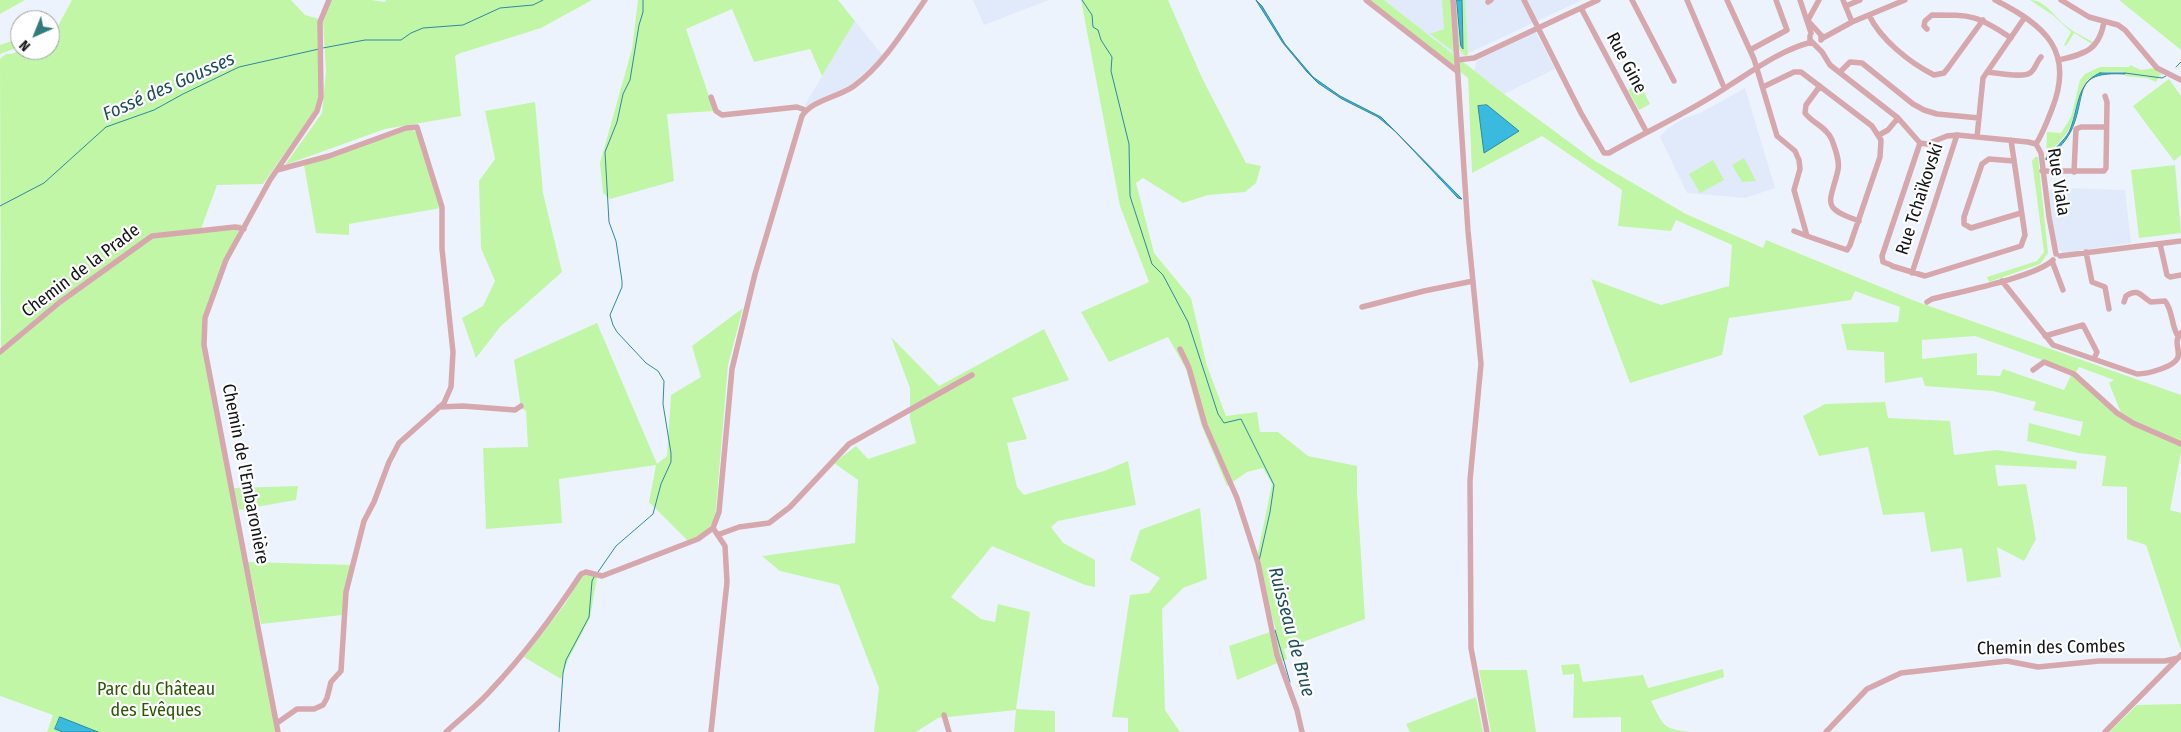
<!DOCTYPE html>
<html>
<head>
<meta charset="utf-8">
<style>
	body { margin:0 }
	#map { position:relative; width:2181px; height:732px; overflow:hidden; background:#edf3fd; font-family:"Fira Sans Condensed",sans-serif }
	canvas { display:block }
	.north { position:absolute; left:10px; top:10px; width:50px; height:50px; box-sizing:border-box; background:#fff; border:1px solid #a0a1a2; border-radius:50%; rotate:224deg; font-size:14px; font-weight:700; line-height:20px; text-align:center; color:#121417 }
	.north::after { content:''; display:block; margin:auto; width:18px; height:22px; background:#327b7d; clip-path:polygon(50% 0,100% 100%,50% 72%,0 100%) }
</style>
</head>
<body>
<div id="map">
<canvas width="2181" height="732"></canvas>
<div class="north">N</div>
</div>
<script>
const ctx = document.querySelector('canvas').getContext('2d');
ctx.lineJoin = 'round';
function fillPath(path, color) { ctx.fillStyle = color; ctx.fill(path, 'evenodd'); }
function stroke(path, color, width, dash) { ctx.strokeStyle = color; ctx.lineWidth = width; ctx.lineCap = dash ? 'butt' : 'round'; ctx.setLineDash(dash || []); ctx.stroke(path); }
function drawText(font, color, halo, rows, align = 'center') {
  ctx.font = font + ' "Fira Sans Condensed",sans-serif'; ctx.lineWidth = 4.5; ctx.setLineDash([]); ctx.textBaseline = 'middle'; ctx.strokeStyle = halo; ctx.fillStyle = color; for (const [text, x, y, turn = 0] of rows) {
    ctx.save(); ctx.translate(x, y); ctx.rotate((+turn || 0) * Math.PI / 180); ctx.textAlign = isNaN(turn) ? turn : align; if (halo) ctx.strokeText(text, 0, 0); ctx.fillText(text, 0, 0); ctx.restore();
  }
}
fillPath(new Path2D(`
	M973 0H1049L984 25Z
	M1384 0H1582L1458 58Z
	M855 21 883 56 852 84 803 108Z
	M1535 31 1555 69 1504 94 1474 71 1477 60Z
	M1745 88 1775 188 1745 198 1687 193 1660 137 1668 128 1685 118 1700 113Z
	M2066 188 2125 190 2131 243 2063 253 2055 245 2048 190Z`), '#e0eafb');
fillPath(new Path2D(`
	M0 0H25L0 14Z
	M72 0H291L305 15 319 19V95L315 110 263 184 217 185 201 229 152 234 1 348 0 59 6 54H12L20 50H50V34L58 26Z
	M331 0H371L385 2 386 0H592L541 28 461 53 455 56 461 116 385 129 285 165 322 113 326 72 323 23Z
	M638 0H838L855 21 822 76 810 49 754 62 732 9 686 29 714 111 667 114 674 181 610 199 603 193 600 163 632 49Z
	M1081 0H1168L1202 78 1246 163 1261 166 1256 183 1245 192 1208 195 1183 203 1143 178 1136 183 1154 253 1191 298 1207 366 1226 416 1257 412 1260 432H1278L1308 456 1357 466V492L1365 619 1284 649 1287 659 1237 680 1229 646 1276 630 1267 600 1257 557 1272 484 1263 468 1247 472 1227 486 1201 424 1186 369 1168 337 1109 362 1081 312 1149 282 1120 206Z
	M1368 0H1384L1504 94 1595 161 1686 214 1763 248 1766 240 1915 301 2181 395V452L2170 510 2181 513V650L2146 545 2127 539V487L2102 486 2106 456 2078 453 2027 441 2029 423 2080 436 2083 422 2033 410 2036 402 1993 391 1925 386 1922 377 1885 383 1884 352 1847 350 1841 324 1898 322 1900 307 1855 291 1851 300 1729 318 1722 355 1630 383 1591 279 1661 305 1729 286 1732 245 1676 220 1671 231 1618 226 1622 190 1542 136 1472 173 1468 78ZM1975 336 2073 371 2064 390 2003 369 2000 376 1977 375V353L1922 359V340ZM2079 367 2114 380 2109 383 2121 413 2076 372Z
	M1442 0H1450L1454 52 1430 34 1444 29Z
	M1456 0H1465L1468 55 1465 56 1458 48Z
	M2030 0C2045 0 2055 17 2065 25 2073 32 2084 37 2093 42L2092 44 2074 33 2066 46 2064 45 2071 32 2054 16Z
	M2119 0H2181V50Z
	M20 38 19 47 0 54V45Z
	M2130 65 2141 70 2155 68 2162 72 2156 82 2147 78 2125 76V72C2092 71 2084 75 2076 108 2074 113 2074 118 2072 123 2067 136 2055 146 2046 156L2047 132 2061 133 2071 117 2080 80 2085 74 2100 67H2129Z
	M2169 79 2181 96V155L2174 161 2133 106Z
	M1640 84 1650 104 1639 110 1628 90Z
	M535 102 543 193 562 272 500 327 476 358 462 318 483 306 495 281 481 248 479 181 495 159 485 111Z
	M411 129 418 133 441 208 349 224V235L316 233 304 165Z
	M2035 157H2038L2048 253 2040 264 1989 282 1987 277 2037 261 2044 252 2032 161Z
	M1744 158 1756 181 1742 182 1732 165Z
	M1713 160 1724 180 1700 193 1689 174Z
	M2175 165 2181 233 2139 238 2131 170Z
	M241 224 203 318 202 332 277 732H47L53 715 0 696V354L68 298 152 237Z
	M743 308 728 365 715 520C707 531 700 536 688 541L649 502 656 465 559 479 562 523 486 529 483 448 528 447 526 411 521 408 514 360 597 323 657 464 667 456 671 395 701 377 692 346Z
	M1044 329 1069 380 1012 398 1027 439 1007 443 1017 487 1024 495 1104 471 1128 461 1136 505 1058 521 1051 527 1063 543 1095 560V587L1085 585 992 546 951 597 981 619 995 622 998 604 1030 612 1016 709 1055 711V732H1014L1016 710 938 718 916 732H874L879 688 839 585 780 571 762 556 855 543 858 480 834 463 856 446 868 459 916 443 910 419V388L891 337 939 386Z
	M1885 402 1888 418 1950 421 1954 455 1996 450 2077 461 2076 469 1995 465 1998 486 2026 484 2036 539 2024 561 1997 547 2001 577 1967 582 1962 548 1931 552 1924 512 1883 515 1868 447 1819 456 1803 416 1825 404Z
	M298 486 296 500 239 510 234 488Z
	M1200 508 1207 579 1183 588 1162 609 1165 710 1180 732H1128V718L1112 717 1130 595 1149 593 1160 578 1130 560 1140 530Z
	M248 562 352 565 342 615 261 624Z
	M591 574 597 577 590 618 568 660 561 679 524 657 565 604 582 576Z
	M1579 664 1583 682 1643 675 1648 688 1723 669 1724 677 1651 701C1664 726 1662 729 1691 732H1621V717L1573 718 1574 674 1563 675 1561 665Z
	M1479 670H1527L1536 732H1491Z
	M1476 697 1483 732H1410L1406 724Z
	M2181 704V732H2109L2137 705Z`), '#c1f6a7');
const water = new Path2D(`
	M1256 0 1262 6 1285 44 1313 77 1340 96 1381 117 1462 199 1458 198 1396 132 1378 117 1342 99 1318 83 1307 72 1283 43Z
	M1457 0H1462L1463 49 1461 46Z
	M2100 73H2125V74C2070 71 2088 95 2071 131 2065 143 2055 152 2046 160V158C2053 150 2064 141 2069 132 2079 111 2075 83 2100 73Z
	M1487 105 1519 131 1484 153 1478 106Z
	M60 717 98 732H63L55 729Z`);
fillPath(water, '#3bbadf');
stroke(water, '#2f88a3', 1);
stroke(new Path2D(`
	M1082 0 1092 15 1093 27 1098 30 1101 40 1112 57 1111 71 1129 144 1130 196 1152 264 1163 275 1188 322 1218 414 1224 423 1241 419 1274 485 1270 512 1259 561
	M323 48 365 40H401L411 33 423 28 463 25 500 8 533 5 543 0
	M2176 67 2181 62
	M2125 73 2162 78 2166 76
	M0 206 44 183 106 127 154 110 183 94 239 67 319 49
	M598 572 616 546 653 514 661 484 671 462V453L663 404 664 381 658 371 646 363 617 332 613 325 610 315 622 287V281L616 241 609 222 605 152 617 122 623 94 630 80 639 25 643 12V0
	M1275 630 1290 682
	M559 732 563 673 566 660 589 617 592 581 594 577`), '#2f88a3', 1);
stroke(new Path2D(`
	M1366 0 1457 71
	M1453 0 1468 231 1481 364 1470 480 1471 648 1487 732
	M1524 0 1581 113 1604 153H1609C1649 130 1692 111 1730 85 1755 69 1783 49 1812 42
	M1632 0 1674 81
	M1687 0 1723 85
	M1727 0 1754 59 1777 136 1795 151 1799 160 1800 169 1794 190 1807 236 1847 250 1850 245 1880 157 1881 140 1872 126 1801 72H1794L1763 87
	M1800 0 1811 33
	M1843 0 1852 22
	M1995 0C2045 25 2075 51 2052 109 2047 122 2043 133 2036 144
	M2061 0 2089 17 2118 25 2125 30 2157 68 2181 80
	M1488 2 1491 0
	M1846 6 1860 0
	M1581 8 1646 131
	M1869 15C1880 39 1910 63 1934 75L1944 73 1948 68 1983 20
	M1808 20 1819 0
	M1809 22 1821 35V40
	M1927 29 1924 26 1925 21 1932 15C1972 15 1977 15 2011 38
	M1810 36V40L1822 52 1830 65 1898 118 1920 143 1927 144 1947 136 1957 135 2028 142 2036 144
	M1821 39 1852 22 1905 0
	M1750 50 1787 30 1776 0
	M1457 60 1474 58 1598 0
	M2059 60C2084 54 2099 51 2104 22
	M1840 72 1850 62 1862 63 1913 104 1924 110 1937 114 1979 118
	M1987 72C1996 73 2023 78 2030 73 2036 69 2036 62 2041 57
	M1820 86 1806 105 1805 113C1812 123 1827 127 1832 140 1835 149 1840 160 1838 170 1830 204 1820 207 1859 221
	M711 97 716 111 722 115 797 107 805 110
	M1879 135 1888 130 1898 118
	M1977 137 1983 78 2025 17
	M2036 144 2041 153 2049 217 2056 254
	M2014 161 1989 159 1982 164 1964 217V224L1971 228 2021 213
	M277 170 329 156 406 128 417 127 442 207V249L453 352 451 387 444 403 399 443 389 462 374 502 364 521 346 592 341 671 331 682 327 698 323 705 314 709H297L277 723
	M2042 171H2104L2106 168 2107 102 2105 96
	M2074 172 2076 129 2081 127H2106
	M1794 231 1807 236
	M2160 244 2167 275 2170 277 2181 275
	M2086 252 2092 282 2105 287 2109 309
	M2060 256 2181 241
	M2052 261 2063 290
	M1891 265 1883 262 1882 256 1920 143
	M1892 266 1925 276 2021 246 2025 235 2011 140
	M1912 273 1957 135
	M2002 281 2053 345 2137 374C2147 374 2175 367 2178 357 2180 348 2173 341 2181 333
	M1927 302 1932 299C1959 292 2036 277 2053 260
	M2124 302 2126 296C2139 287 2141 297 2151 302L2165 301C2173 310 2171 326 2178 336
	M1362 307 1424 291 1473 281
	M2045 336 2083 325 2097 352 2094 359
	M1180 349 1189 368 1205 425 1237 498 1258 563 1277 655 1297 710 1302 732
	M0 352 60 302 152 236 235 227 244 229
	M2033 370 2044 362 2074 374 2117 413 2133 423 2181 444
	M439 407 463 406 515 410 521 406
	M713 528 717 534H720L739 527 769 523 790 507 849 444 972 375
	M944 715 949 732
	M278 732 204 345 205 318 226 260 270 180 317 111 321 97 320 22 329 0
	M446 732C461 718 478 705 491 690 525 654 554 615 581 574L586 572 602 576 698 539 713 528 719 512 732 369 755 274 802 116C812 100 839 97 854 86 884 64 904 30 925 0
	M711 732 727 582 725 546 717 534
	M1826 732 1867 689 1901 673 2007 661 2038 667 2099 661H2165L2178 658
	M2105 732 2181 655`), '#d6a8ad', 5.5);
drawText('18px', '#121417', '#fff', [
	["Rue Gine",1626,63,62],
	["Rue Viala",2058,182,81],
	["Rue Tchaïkovski",1920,199,-72],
	["Chemin de la Prade",81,271,-37],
	["Chemin de l'Embaronière",245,474,79],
	["Chemin des Combes",2051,648,-1]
]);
drawText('18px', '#2a5803', '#fff', [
	["Parc du Château",156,690],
	["des Evêques",156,711]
]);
drawText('italic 19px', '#1a4d5d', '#fff', [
	["Fossé des Gousses",169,87,-24],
	["Ruisseau de Brue",1291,632,75]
]);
</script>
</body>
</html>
